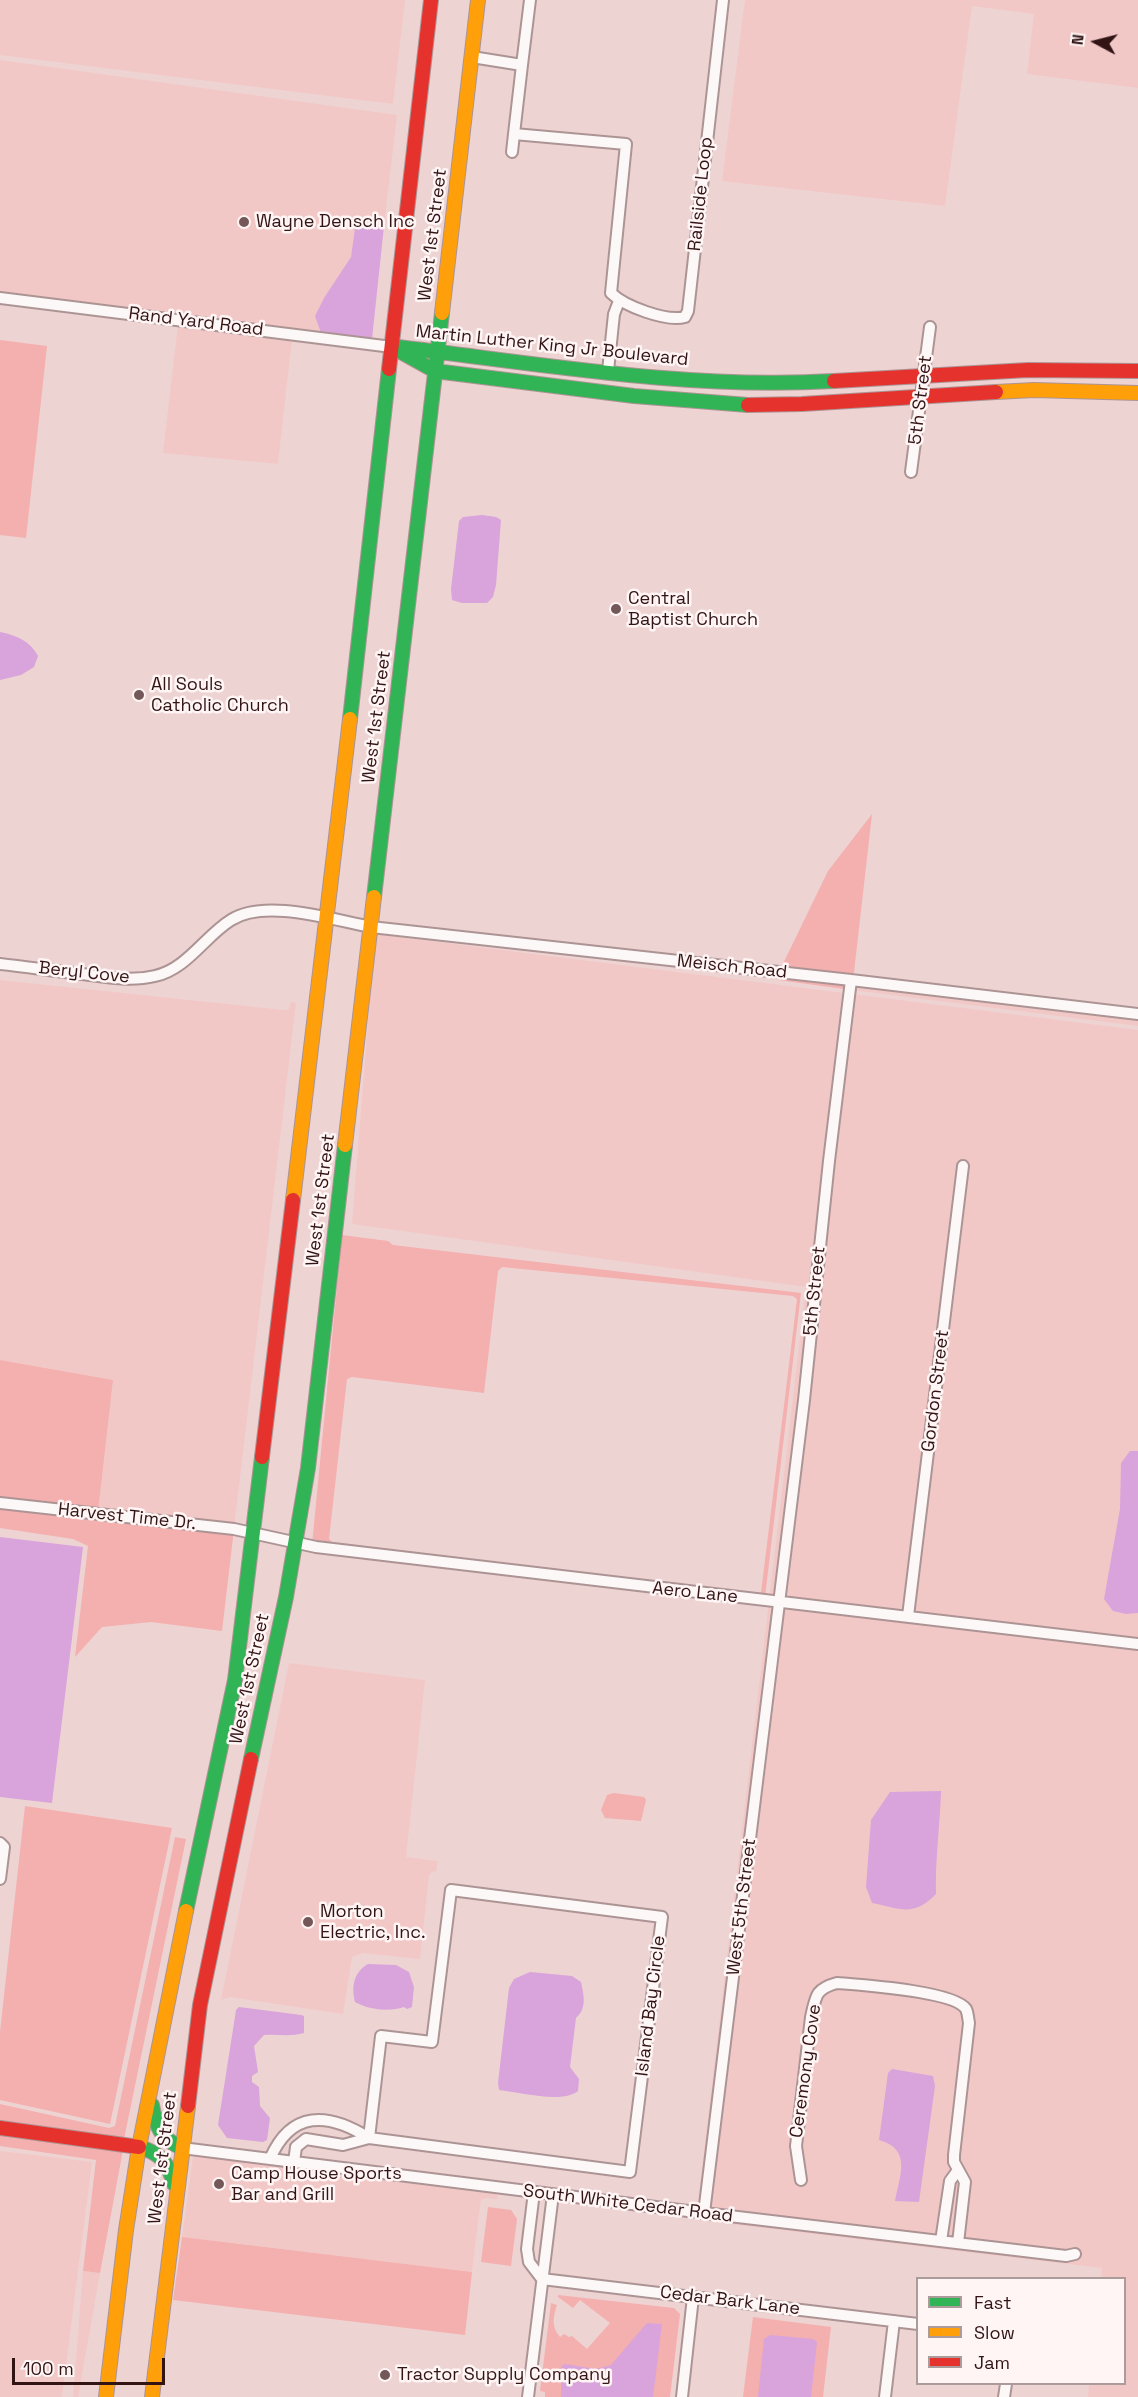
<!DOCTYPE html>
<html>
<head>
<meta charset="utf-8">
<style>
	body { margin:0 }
	#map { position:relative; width:1138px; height:2397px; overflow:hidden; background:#eed3d3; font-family:"Space Grotesk",sans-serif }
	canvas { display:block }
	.legend { position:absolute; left:916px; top:2277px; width:210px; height:108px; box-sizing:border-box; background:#fef5f4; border:2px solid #ac9b9b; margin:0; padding:8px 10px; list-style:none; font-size:18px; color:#321415 }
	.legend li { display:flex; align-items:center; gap:12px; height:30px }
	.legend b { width:30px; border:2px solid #ac9b9b }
	.north { position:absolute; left:1066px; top:12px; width:60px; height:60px; -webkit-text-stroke:4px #fef5f4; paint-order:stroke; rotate:277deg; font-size:16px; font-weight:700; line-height:24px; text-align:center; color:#321415 }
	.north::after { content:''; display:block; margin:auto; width:21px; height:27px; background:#321415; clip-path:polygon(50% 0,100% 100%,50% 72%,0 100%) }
	.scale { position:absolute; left:12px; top:2358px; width:153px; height:27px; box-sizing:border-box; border:3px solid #321415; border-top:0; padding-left:8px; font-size:18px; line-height:21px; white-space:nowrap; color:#321415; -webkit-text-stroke:4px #fef5f4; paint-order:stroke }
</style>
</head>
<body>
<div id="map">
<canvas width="1138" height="2397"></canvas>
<ul class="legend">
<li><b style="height:8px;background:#30b455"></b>Fast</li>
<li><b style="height:8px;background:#ff9f0a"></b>Slow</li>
<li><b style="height:8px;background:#e5322d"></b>Jam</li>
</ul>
<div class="north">N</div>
<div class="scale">100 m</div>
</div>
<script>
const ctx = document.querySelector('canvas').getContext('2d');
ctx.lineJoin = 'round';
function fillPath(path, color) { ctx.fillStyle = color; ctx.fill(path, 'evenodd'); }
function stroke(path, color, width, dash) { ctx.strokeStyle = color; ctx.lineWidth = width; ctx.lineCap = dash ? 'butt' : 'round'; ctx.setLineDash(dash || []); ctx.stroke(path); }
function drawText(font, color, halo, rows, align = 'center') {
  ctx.font = font + ' "Space Grotesk",sans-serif'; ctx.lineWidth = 5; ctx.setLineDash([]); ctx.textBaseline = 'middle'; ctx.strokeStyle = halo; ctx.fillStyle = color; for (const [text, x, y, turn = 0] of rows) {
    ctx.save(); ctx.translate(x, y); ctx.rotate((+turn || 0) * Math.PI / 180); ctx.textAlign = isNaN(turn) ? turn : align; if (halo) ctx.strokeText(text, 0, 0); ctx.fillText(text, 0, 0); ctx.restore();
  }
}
fillPath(new Path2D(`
	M0 0H405L393 104 0 55Z
	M745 0H1138V88L1027 74 1034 14 972 6 945 206 722 181Z
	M0 60 397 115 384 226 364 224 355 228 351 257 341 273 321 333 293 330 278 464 163 453 179 316 0 294Z
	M375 934 1138 1030V2397H1088L1089 2384H1124V2278H1101L1102 2268 696 2220 806 1287 352 1224Z
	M0 980 284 1010 289 1009 291 1002 296 1003 234 1529 98 1512 113 1380 0 1360Z
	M853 980 1138 1015V1026L852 990Z
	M289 1663 425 1680 406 1857 438 1861 436 1871 432 1872 429 1875 420 1959 363 1953 352 1957 343 2014 230 1997 221 2000Z
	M194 2150 498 2186 497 2199 486 2198 481 2200 472 2272 182 2237Z
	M0 2151 92 2162 62 2397H0Z
	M83 2271 100 2273 78 2397H73Z`), '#f2c8c7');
fillPath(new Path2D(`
	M0 340 47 346 26 538 0 535Z
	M872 814 852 990 778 980 779 972 828 871Z
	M342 1235 388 1241 393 1245 801 1293 765 1597 312 1545ZM502 1267 793 1296 797 1299 761 1593 756 1594 332 1542 329 1539 347 1379 352 1377 484 1393 498 1271Z
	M0 1360 113 1380 98 1512 234 1529 222 1631 151 1622 102 1627 75 1657 88 1546 73 1539 0 1528Z
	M614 1793 644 1797 646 1800 641 1821 605 1818 601 1810 607 1795Z
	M25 1806 172 1828 110 2124 0 2100V2032Z
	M175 1837 186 1839 124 2139 0 2123V2104L109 2128 115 2126Z
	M0 2134 123 2150 100 2273 83 2271 96 2160 0 2146Z
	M488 2207 511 2210 517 2219 511 2266 481 2262Z
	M182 2237 472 2272 465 2335 173 2300Z
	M558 2295 674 2308 680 2314 670 2397H545V2392L540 2391 551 2303 557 2305C553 2317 551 2327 560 2337L564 2334 569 2337 572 2336 587 2349 610 2323 580 2300 573 2308 558 2297Z
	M753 2317 831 2327 823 2397H743Z`), '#f4afaf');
fillPath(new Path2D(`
	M364 224 384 226 372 339 321 333 315 316 324 298 351 257 355 228Z
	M482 515 496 517 501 520 496 585 493 597 487 603H462L452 600 451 589 459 521 463 517Z
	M0 632C16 635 30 641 38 656L34 667 21 675 0 680Z
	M1130 1451H1138V1613L1126 1614 1113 1611 1104 1599 1120 1509 1121 1463Z
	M0 1537 83 1547 52 1803 0 1797Z
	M941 1791C940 1826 935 1860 936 1894 914 1917 901 1909 872 1903L866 1887 871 1820 890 1792Z
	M368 1964 396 1965 409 1972 414 1987 412 2007 407 2009 404 2007C389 2012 369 2010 355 2002 351 1986 354 1972 368 1964Z
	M530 1972 572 1976 581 1982C584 1996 587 2008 576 2018L570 2067 579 2079 578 2091C562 2104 519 2092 499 2090L498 2083 509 1988 514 1979Z
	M239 2007 301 2015 304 2016V2033C290 2037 278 2034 264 2035L254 2046 258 2072 252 2076V2082L259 2087 260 2106 270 2118 267 2140 263 2142 227 2138 218 2125 236 2010Z
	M892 2069 933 2076 935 2086 919 2202 895 2201C900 2175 912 2149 879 2140L888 2073Z
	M647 2323 662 2324 653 2397H561V2367L564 2364 596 2369 611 2365Z
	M770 2335 813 2339 817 2342 811 2397H758L764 2339Z`), '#d9a3db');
const street = new Path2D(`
	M472 57 522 65 530 0
	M522 65 514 134 626 144 611 293C624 306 666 322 685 317L688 311 723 0
	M512 152 514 134
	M0 298 392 347
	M608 371 614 314 619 301
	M911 472 930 327
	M0 964C27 967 55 971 82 974 107 977 130 982 155 976 187 969 205 936 231 920 265 898 333 920 371 927L851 980 1138 1014
	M0 1503 234 1529 316 1547 1138 1644
	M908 1616 963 1166
	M0 1843 4 1847 0 1879
	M182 2148 704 2213 1066 2256 1075 2254
	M270 2159C291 2110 328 2112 369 2138
	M294 2162 296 2147 306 2139 343 2145 369 2138 630 2172 662 1917 451 1890 432 2042 381 2036 369 2138
	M801 2180 796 2146 811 2017C816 1996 815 1989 837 1983 860 1985 954 1991 966 2009 968 2013 968 2018 969 2023L954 2155V2162L965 2182 958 2243
	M534 2192 527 2249 529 2262 542 2279
	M704 2213 804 1400 829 1161 851 980
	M941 2241 950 2181 958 2170
	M542 2279 918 2324
	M528 2397 553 2194
	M682 2397 693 2297
	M885 2397 894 2321
	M1004 2397 1006 2384`);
const fast = new Path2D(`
	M392 347 435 371 634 396 748 405
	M398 347C542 364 689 390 834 381
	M350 719 389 369
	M374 897 442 313
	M251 1759 286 1597 308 1468 345 1145
	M186 1911 235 1680 262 1457
	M152 2105C156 2127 161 2139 182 2148
	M139 2147C161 2153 168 2163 174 2184`);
const slow = new Path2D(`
	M442 313 478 0
	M996 392 1034 390 1138 393
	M345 1145 374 897
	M293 1200 350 719
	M106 2397 126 2230 139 2147 186 1911
	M152 2397 188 2106`);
const jam = new Path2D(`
	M389 369 431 0
	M834 381 1028 370 1138 371
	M748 405 802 404 996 392
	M262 1457 293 1200
	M188 2106 200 2005 251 1759
	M0 2128 139 2147`);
stroke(street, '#ad9494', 14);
stroke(fast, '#ad9494', 16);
stroke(slow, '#ad9494', 16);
stroke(jam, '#ad9494', 16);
stroke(street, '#fcf8f8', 10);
stroke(fast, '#30b455', 14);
stroke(slow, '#ff9f0a', 14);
stroke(jam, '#e5322d', 14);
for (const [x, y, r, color] of [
	[244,222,6,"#745758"],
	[616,609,6,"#745758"],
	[139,695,6,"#745758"],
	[308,1922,6,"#745758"],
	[219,2184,6,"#745758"],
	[385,2375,6,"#745758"]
]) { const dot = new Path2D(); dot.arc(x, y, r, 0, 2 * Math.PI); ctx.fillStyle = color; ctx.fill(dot); stroke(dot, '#fef5f4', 2); }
drawText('18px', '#321415', '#fef5f4', [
	["Railside Loop",701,194,-84],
	["West 1st Street",433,235,-83],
	["Rand Yard Road",196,322,7],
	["Martin Luther King Jr Boulevard",552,346,6],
	["5th Street",921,400,-83],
	["West 1st Street",377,717,-83],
	["Meisch Road",732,967,6],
	["Beryl Cove",84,973,6],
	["West 1st Street",321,1200,-83],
	["5th Street",815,1291,-84],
	["Gordon Street",936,1391,-83],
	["Harvest Time Dr.",127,1517,6],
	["Aero Lane",695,1593,6],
	["West 1st Street",250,1679,-78],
	["West 5th Street",742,1907,-83],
	["Island Bay Circle",651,2006,-83],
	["Ceremony Cove",806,2071,-82],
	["West 1st Street",163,2158,-83],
	["South White Cedar Road",628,2204,7],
	["Cedar Bark Lane",730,2301,7]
]);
drawText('18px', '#321415', '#fef5f4', [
	["Wayne Densch Inc",256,222],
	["Central",628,599],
	["Baptist Church",628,620],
	["All Souls",151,685],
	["Catholic Church",151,706],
	["Morton",320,1912],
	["Electric, Inc.",320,1933],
	["Camp House Sports",231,2174],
	["Bar and Grill",231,2195],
	["Tractor Supply Company",397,2375]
], 'left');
</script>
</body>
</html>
